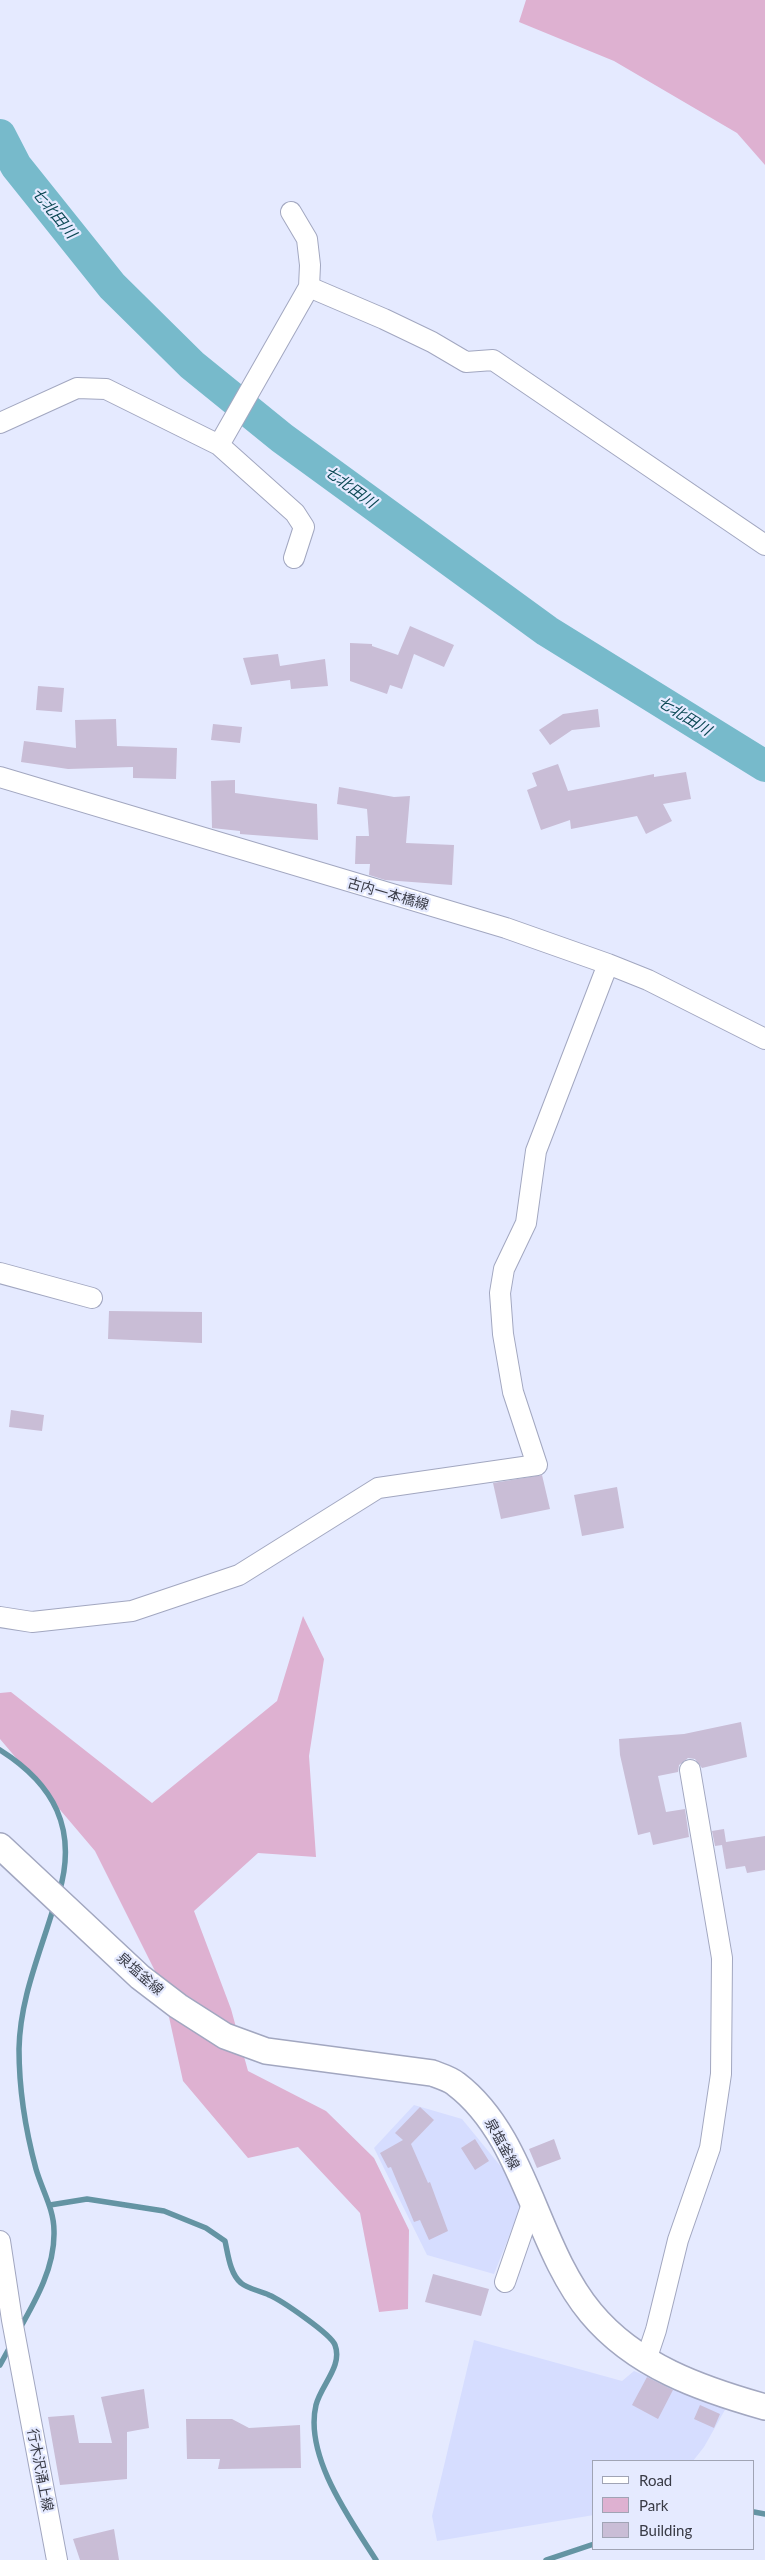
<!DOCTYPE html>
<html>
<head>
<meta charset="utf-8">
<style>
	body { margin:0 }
	#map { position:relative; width:765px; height:2560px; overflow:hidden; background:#e5eaff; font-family:Lato,sans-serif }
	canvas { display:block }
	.legend { position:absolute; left:592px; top:2460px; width:162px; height:90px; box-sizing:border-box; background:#e5eaff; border:1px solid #a0a4b5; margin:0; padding:6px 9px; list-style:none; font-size:15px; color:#393b46 }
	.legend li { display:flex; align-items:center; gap:10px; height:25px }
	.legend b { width:25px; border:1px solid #a0a4b5 }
</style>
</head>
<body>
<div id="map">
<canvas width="765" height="2560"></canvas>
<ul class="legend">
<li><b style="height:6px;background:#fff"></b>Road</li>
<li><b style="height:14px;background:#deb1d1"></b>Park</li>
<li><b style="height:14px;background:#c9bdd6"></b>Building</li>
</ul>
</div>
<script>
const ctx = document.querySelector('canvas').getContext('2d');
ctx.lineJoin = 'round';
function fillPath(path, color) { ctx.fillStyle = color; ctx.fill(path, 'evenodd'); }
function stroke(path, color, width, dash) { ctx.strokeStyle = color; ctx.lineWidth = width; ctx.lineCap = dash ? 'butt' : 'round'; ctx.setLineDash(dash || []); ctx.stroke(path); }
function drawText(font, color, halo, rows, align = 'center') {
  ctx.font = font + ' Lato,"Noto Sans JP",sans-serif'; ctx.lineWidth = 4.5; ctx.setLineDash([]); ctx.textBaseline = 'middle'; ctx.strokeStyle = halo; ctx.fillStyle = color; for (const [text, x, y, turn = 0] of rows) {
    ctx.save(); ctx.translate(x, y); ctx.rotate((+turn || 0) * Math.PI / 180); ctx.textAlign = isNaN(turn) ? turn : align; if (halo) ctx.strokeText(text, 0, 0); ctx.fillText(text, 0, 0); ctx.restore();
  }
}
fillPath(new Path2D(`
	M414 2105 462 2119 507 2174 522 2204 494 2274 427 2255 374 2148Z
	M474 2340 622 2381 634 2371 726 2408 704 2447 693 2461H594V2515L437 2541 432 2516Z`), '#d6ddff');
fillPath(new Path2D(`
	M526 0H765V165L737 133 614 61 519 22Z
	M303 1616 324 1659 309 1756 316 1857 258 1853 194 1911 231 2009 248 2071 326 2111 374 2158 409 2230 408 2309 379 2312 360 2213 298 2147 248 2158 183 2081 162 1985 95 1851 0 1739V1693L11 1692 152 1803 277 1701Z`), '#deb1d1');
stroke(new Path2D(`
	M0 1750C54 1784 78 1829 59 1893
	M50 2205 87 2199 164 2211 206 2228 225 2241C228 2254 230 2274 241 2283 248 2289 261 2291 269 2295 281 2300 331 2334 335 2345 343 2366 321 2385 316 2405 304 2456 350 2519 376 2560
	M19 2330C36 2300 55 2267 54 2231 54 2209 42 2190 36 2169 26 2132 19 2088 19 2049 20 1998 40 1954 54 1906
	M0 2365 11 2345
	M754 2512 765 2514
	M546 2560 594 2544`), '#6494a3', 5.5);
stroke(new Path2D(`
	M0 135 16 166 112 286 192 365 282 438 547 631 765 766`), '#77bacb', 32);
fillPath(new Path2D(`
	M410 626 454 645 444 667 414 654 402 689 390 685 387 694 350 681V643L372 644V646L398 655Z
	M278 654 280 666 325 659 328 686 291 689 290 680 251 685 243 658Z
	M38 686 64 688 62 712 36 710Z
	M598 709 600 727 572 730 550 745 539 730 563 714Z
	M116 719 117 746 177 748 176 779 133 778V767L68 769 21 762 24 741 76 748 75 720Z
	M213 724 242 727 240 743 211 740Z
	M558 764 568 791 654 774V777L686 772 691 799 663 804 672 821 646 834 637 816 571 829 570 820 541 830 527 790 537 786 532 773Z
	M235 780V793L317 804 318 840 240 834V831L212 828 211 781Z
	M339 787 394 797 410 796 406 843 454 845 452 885 385 880 369 875 370 864H355L356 836H369L367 809 337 804Z
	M109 1311 202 1312V1343L108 1339Z
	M11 1410 44 1415 42 1431 9 1427Z
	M542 1475 550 1509 501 1519 493 1483Z
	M617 1487 624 1528 582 1536 574 1495Z
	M741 1722 747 1757 702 1768 695 1759 688 1758 679 1765 678 1772 658 1776 666 1812 685 1809 689 1837 653 1845 650 1832 638 1835 620 1755 619 1739 684 1734Z
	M724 1829 726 1842 765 1836V1870L747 1873 745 1866 726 1869 722 1845 715 1846 712 1831Z
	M420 2107 434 2120 411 2144 428 2183 430 2182 448 2231 429 2240 420 2220 414 2222 391 2167 388 2168 380 2153 403 2140 395 2133Z
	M475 2139 489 2161 475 2170 461 2148Z
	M554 2139 561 2159 537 2168 529 2149Z
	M433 2274 489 2289 481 2316 425 2302Z
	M647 2377 673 2390 658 2419 632 2405Z
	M144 2389 149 2428 127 2432V2479L60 2485 48 2417 74 2415 79 2443H112L101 2397Z
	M700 2405 720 2414 714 2428 694 2419Z
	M186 2419H232L249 2428 300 2425 301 2468 218 2469 220 2459H187Z
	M114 2529 119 2560H80L73 2539Z`), '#c9bdd6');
const minor = new Path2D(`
	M309 287 384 319 432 342 466 362 493 360 765 545
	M0 423 77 388 106 389 219 445 295 513 304 527 294 558
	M219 445 309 287 310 265 307 239 291 212
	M0 777 506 928 608 964 648 980 765 1039
	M0 1273 92 1298
	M0 1617 32 1622 132 1611 239 1575 378 1488 537 1465 513 1392 503 1334 500 1293 504 1269 526 1223 536 1151 608 964
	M0 2241 12 2320 57 2560
	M505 2282 532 2204
	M646 2360 656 2330 678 2240 710 2148 721 2074 722 1958 690 1770`);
const major = new Path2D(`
	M0 1846 140 1977 178 2006 225 2036 266 2051 432 2073C440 2076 450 2079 456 2084 526 2137 535 2246 591 2313 635 2366 701 2389 765 2407`);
stroke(minor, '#a2a7c0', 22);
stroke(major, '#a2a7c0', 28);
stroke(minor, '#fff', 20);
stroke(major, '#fff', 25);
drawText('14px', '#393b46', '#e5eaff', [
	["古内一本橋線",388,894,16],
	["泉塩釜線",140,1974,41],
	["泉塩釜線",502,2144,61],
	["行木沢涌上線",40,2470,79]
]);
drawText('italic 15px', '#0b4854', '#e5eaff', [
	["七北田川",54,213,51],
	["七北田川",350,487,36],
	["七北田川",684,716,32]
]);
</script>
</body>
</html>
